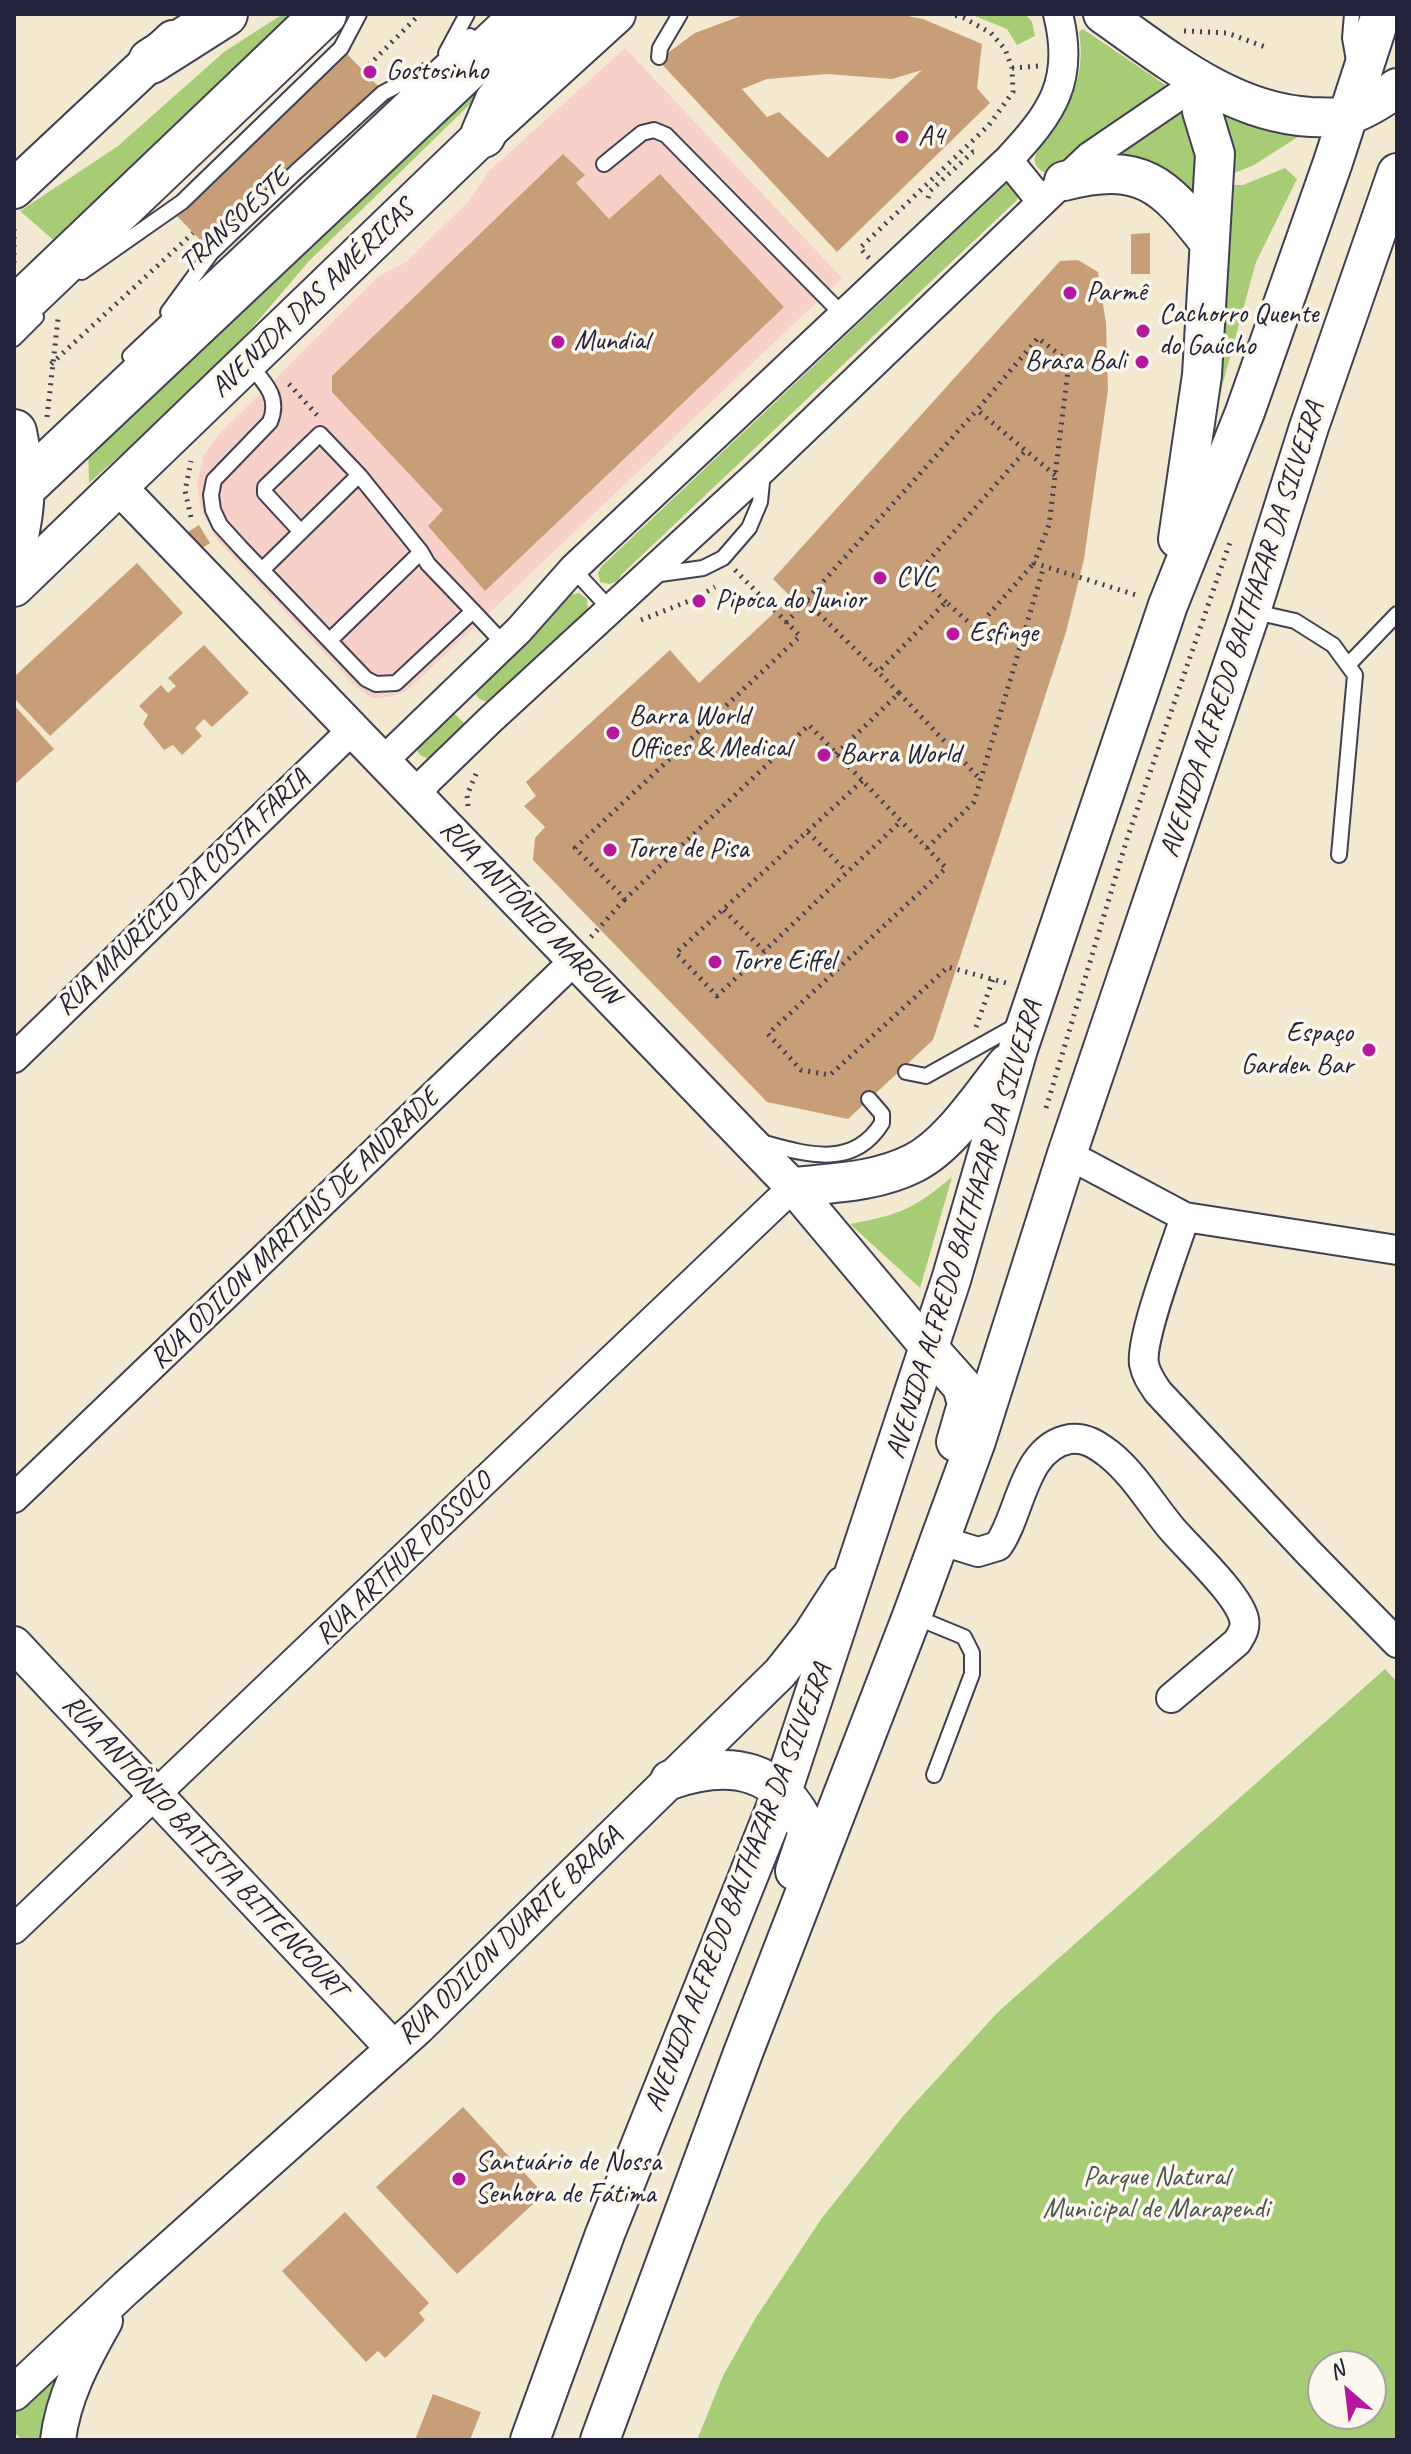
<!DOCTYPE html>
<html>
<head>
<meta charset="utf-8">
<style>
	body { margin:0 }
	#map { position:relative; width:1411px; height:2454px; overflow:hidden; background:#f3e9d1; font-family:Caveat,sans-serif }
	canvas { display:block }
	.frame { position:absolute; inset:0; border:16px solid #22223b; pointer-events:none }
	.north { position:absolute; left:1307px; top:2350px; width:80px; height:80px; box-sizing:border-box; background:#fbf7ec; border:2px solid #a4a2a5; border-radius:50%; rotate:332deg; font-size:22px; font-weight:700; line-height:32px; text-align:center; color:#22223b }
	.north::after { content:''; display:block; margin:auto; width:28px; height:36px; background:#b5179e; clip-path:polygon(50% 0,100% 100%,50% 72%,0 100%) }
</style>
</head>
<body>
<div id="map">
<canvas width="1411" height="2454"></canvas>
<div class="frame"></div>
<div class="north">N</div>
</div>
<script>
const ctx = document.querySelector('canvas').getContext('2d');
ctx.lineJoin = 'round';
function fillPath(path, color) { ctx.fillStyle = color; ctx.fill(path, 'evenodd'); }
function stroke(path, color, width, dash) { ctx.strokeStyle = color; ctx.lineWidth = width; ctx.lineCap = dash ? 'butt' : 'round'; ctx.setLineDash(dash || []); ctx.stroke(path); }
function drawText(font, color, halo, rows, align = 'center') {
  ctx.font = font + ' Caveat,sans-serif'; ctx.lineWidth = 7; ctx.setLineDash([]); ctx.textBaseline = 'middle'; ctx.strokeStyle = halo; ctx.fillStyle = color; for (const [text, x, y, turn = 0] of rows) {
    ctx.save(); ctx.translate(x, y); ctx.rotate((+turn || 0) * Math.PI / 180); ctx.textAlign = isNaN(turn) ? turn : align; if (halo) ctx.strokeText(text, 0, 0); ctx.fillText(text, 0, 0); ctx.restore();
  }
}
fillPath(new Path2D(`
	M625 48 842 278 407 691 390 697 372 698 356 687 218 541 202 513 197 485 203 456 219 434 379 276 406 262 469 201 489 171Z`), '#f7d1c7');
fillPath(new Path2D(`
	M283 14H311L58 244 20 211 118 146 224 52Z
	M970 14H1025L1032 22 1035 36 1017 45 1007 29Z
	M1083 29 1167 86 1165 91 1058 166 1047 173C1038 170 1032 164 1036 154 1040 145 1048 136 1054 128 1075 98 1085 69 1079 32Z
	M533 31 501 74 309 261 215 371 89 483 88 441Z
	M1183 108 1198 149 1194 196 1112 155Z
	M1225 112 1304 133 1254 165 1227 176 1220 116Z
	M1285 168 1297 179 1256 262 1220 394 1214 392 1227 185H1243Z
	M1006 184H1010L1018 192 1017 200 621 575 618 581 609 584 600 582 598 573 602 566Z
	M579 593 587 599 588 610 496 699 489 703 478 698 475 691 477 684 569 595Z
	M450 709 466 725 430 759 421 756 415 748Z
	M952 1177 920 1288 850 1224C899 1215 914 1209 952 1177Z
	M1385 1669 1397 1682V2440H697L723 2376 755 2319 822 2218 904 2115 998 2012ZM1323 2366H1371V2414H1323Z
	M57 2379 43 2440H22L14 2432V2412L50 2381Z`), '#a6cc76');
fillPath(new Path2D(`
	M746 14H898L923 19 982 44 977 88 990 103 837 252 658 60 695 33ZM922 70 828 158 779 112 767 117 742 89 767 79 827 74 892 79Z
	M347 54 379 87 209 249 177 216Z
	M563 154 585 175 576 183 609 219 660 174 784 307 485 591 428 526 443 510 332 392V376Z
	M1150 233V274H1131V234Z
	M1078 260 1098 272 1106 323 1108 390 1084 559 1066 632 933 1040 848 1119 767 1102 533 860 535 838 545 827 524 806 536 796 526 782 670 650 699 683 791 597 773 579 1060 261Z
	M199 525 210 543 199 550 188 532Z
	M137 563 183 613 50 736 14 698V677Z
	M204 645 249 693 212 727 204 719 195 728 202 736 182 755 173 745 164 750 143 724 148 715 139 706 161 685 168 693 176 686 168 678Z
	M14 705 54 749 14 785Z
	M463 2107 544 2194 457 2274 376 2187Z
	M345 2212 429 2303 419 2313 425 2320 385 2358 378 2351 366 2362 282 2271Z
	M433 2394 481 2412 470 2440H415Z`), '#c89e79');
const service = new Path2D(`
	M1352 14 1350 38 1354 61
	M446 53 467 14
	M659 57 660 48 680 14
	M604 164 642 133 654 130 666 135 843 315
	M82 272 182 202 341 48 359 14
	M168 312 211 253 297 171 383 93 425 71
	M14 339 36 317
	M130 356 470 36
	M247 362C263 381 281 396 270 422L214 480 211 495 213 510 220 525 240 547 366 679 376 684 396 683 473 611 504 644
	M301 532 265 493V487L320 434 359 475 421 552 428 564 473 611
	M573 569 610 609
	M262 570 359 475
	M653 575 703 568 723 558 749 528 760 502 763 472
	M1251 611 1295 621 1333 645 1355 675 1339 855
	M330 640 421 552
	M1349 664 1397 614
	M906 1072 926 1076 1019 1024
	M761 1142C805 1154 853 1170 882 1123V1114L869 1099
	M913 1616 964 1637 972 1653V1674L934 1775`);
const minor = new Path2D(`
	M1008 160 1041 201
	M383 761 519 630 573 569 1008 160C1052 113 1075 81 1058 14
	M417 796 427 781 490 720 764 468 1089 157 1199 82
	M14 1058 353 729
	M1067 1154 1185 1217 1397 1250
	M1185 1217C1175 1248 1140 1338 1144 1364 1146 1375 1152 1383 1158 1392L1309 1553 1397 1643
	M14 1498 575 960
	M939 1540 978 1552 998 1546C1021 1514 1023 1447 1070 1439 1086 1437 1097 1445 1109 1454 1135 1475 1151 1504 1172 1529 1190 1550 1238 1594 1244 1619 1246 1628 1242 1634 1237 1642L1171 1698
	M14 1929 793 1187`);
const tertiary = new Path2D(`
	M119 487 793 1187 929 1349
	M14 1644 394 2049
	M14 2393 127 2287 417 2028 780 1673 810 1635 843 1584
	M58 2440C63 2397 84 2358 105 2321`);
const secondary = new Path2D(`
	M1103 14C1166 58 1231 113 1311 117 1323 117 1337 119 1348 115 1365 110 1383 98 1397 88
	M1064 181C1141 161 1164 184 1209 242
	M14 189 173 40
	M1178 539 1202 375 1215 154 1202 111 1199 82
	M14 587 483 135 616 14
	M793 1187C833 1183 877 1182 914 1163 950 1145 981 1096 1007 1064
	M929 1349 962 1386 967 1404 956 1442
	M670 1780C731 1759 781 1768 808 1832L795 1871
	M530 2440 605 2234 782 1792 951 1280 1018 1049 1168 605 1245 412 1333 162 1381 14
	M600 2440 743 2053 912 1616 976 1441 1067 1154 1251 611 1309 427 1397 173`);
const trunk = new Path2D(`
	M151 61 225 14
	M483 135 497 102 568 14
	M14 310 324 14
	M14 432C23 477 25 499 14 544
	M14 496 525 14`);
stroke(service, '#414052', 18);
stroke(minor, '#414052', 32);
stroke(tertiary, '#414052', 38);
stroke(secondary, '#414052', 42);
stroke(trunk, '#414052', 48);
stroke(new Path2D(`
	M1184 31 1227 33 1268 48
	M1012 68 1039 66
	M363 71 420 14
	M928 198 930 191 973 152H978
	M14 229V264
	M869 258 860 248 989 125 1013 92 1012 68 1005 49 991 33 964 18 951 14
	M51 364 193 233
	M289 384 317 415
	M47 417 58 319
	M1055 475 977 410 1038 338 1069 362 1049 525 1034 563 1139 596
	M191 517 185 491 191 461
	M735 570 800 636 575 848 625 899 809 725 946 868 768 1034 801 1070 830 1075 948 967 1010 984
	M807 602 878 672 946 602 976 629 1034 563
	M946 602 917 574 1026 450
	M641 620 694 599 715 587
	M786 623 977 410
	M899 693 981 780
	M836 754 899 693 878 672
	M862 781 676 953 717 996 901 821
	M468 806 467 795 476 774
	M808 832 846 871
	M927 848 974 802 1044 566
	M724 910 764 951
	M591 937 625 899
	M976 1027 993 979
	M1046 1108 1127 839 1231 539`), '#414052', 5, [2, 6]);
stroke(service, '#fff', 14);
stroke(minor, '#fff', 28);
stroke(tertiary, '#fff', 34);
stroke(secondary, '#fff', 38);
stroke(trunk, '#fff', 44);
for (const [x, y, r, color] of [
	[370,72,8,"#b5179e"],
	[902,137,8,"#b5179e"],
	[1070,293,8,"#b5179e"],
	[1143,331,8,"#b5179e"],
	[558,342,8,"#b5179e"],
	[1142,362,8,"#b5179e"],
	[880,578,8,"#b5179e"],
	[699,601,8,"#b5179e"],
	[953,634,8,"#b5179e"],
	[613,733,8,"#b5179e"],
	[824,755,8,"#b5179e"],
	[610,850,8,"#b5179e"],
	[715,962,8,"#b5179e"],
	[1369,1050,8,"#b5179e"],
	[459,2179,8,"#b5179e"]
]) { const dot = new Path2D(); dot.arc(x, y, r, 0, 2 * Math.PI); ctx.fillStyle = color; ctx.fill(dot); stroke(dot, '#fbf7ec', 3); }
drawText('28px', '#22223b', '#fbf7ec', [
	["Gostosinho",386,72],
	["A4",918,137],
	["Parmê",1086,293],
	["Cachorro Quente",1159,315],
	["do Gaúcho",1159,347],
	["Mundial",574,342],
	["Brasa Bali",1126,362,"right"],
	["CVC",896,578],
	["Pipoca do Junior",715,601],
	["Esfinge",969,634],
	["Barra World",629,717],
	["Offices & Medical",629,749],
	["Barra World",840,755],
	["Torre de Pisa",626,850],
	["Torre Eiffel",731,962],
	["Espaço",1353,1034,"right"],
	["Garden Bar",1353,1066,"right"],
	["Santuário de Nossa",475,2163],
	["Senhora de Fátima",475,2195]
], 'left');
drawText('28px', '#22223b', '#fbf7ec', [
	["TRANSOESTE",235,221,-43],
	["AVENIDA DAS AMÉRICAS",313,299,-44],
	["AVENIDA ALFREDO BALTHAZAR DA SILVEIRA",1243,630,-72],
	["RUA MAURÍCIO DA COSTA FARIA",183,893,-44],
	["RUA ANTÔNIO MAROUN",530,913,46],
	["RUA ODILON MARTINS DE ANDRADE",295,1229,-44],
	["AVENIDA ALFREDO BALTHAZAR DA SILVEIRA",965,1230,-73],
	["RUA ARTHUR POSSOLO",404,1559,-44],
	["RUA ANTÔNIO BATISTA BITTENCOURT",204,1847,47],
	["AVENIDA ALFREDO BALTHAZAR DA SILVEIRA",739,1888,-69],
	["RUA ODILON DUARTE BRAGA",510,1936,-44]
]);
drawText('28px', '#4a554d', '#fbf7ec', [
	["Parque Natural",1156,2178],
	["Municipal de Marapendi",1156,2210]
]);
</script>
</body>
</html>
